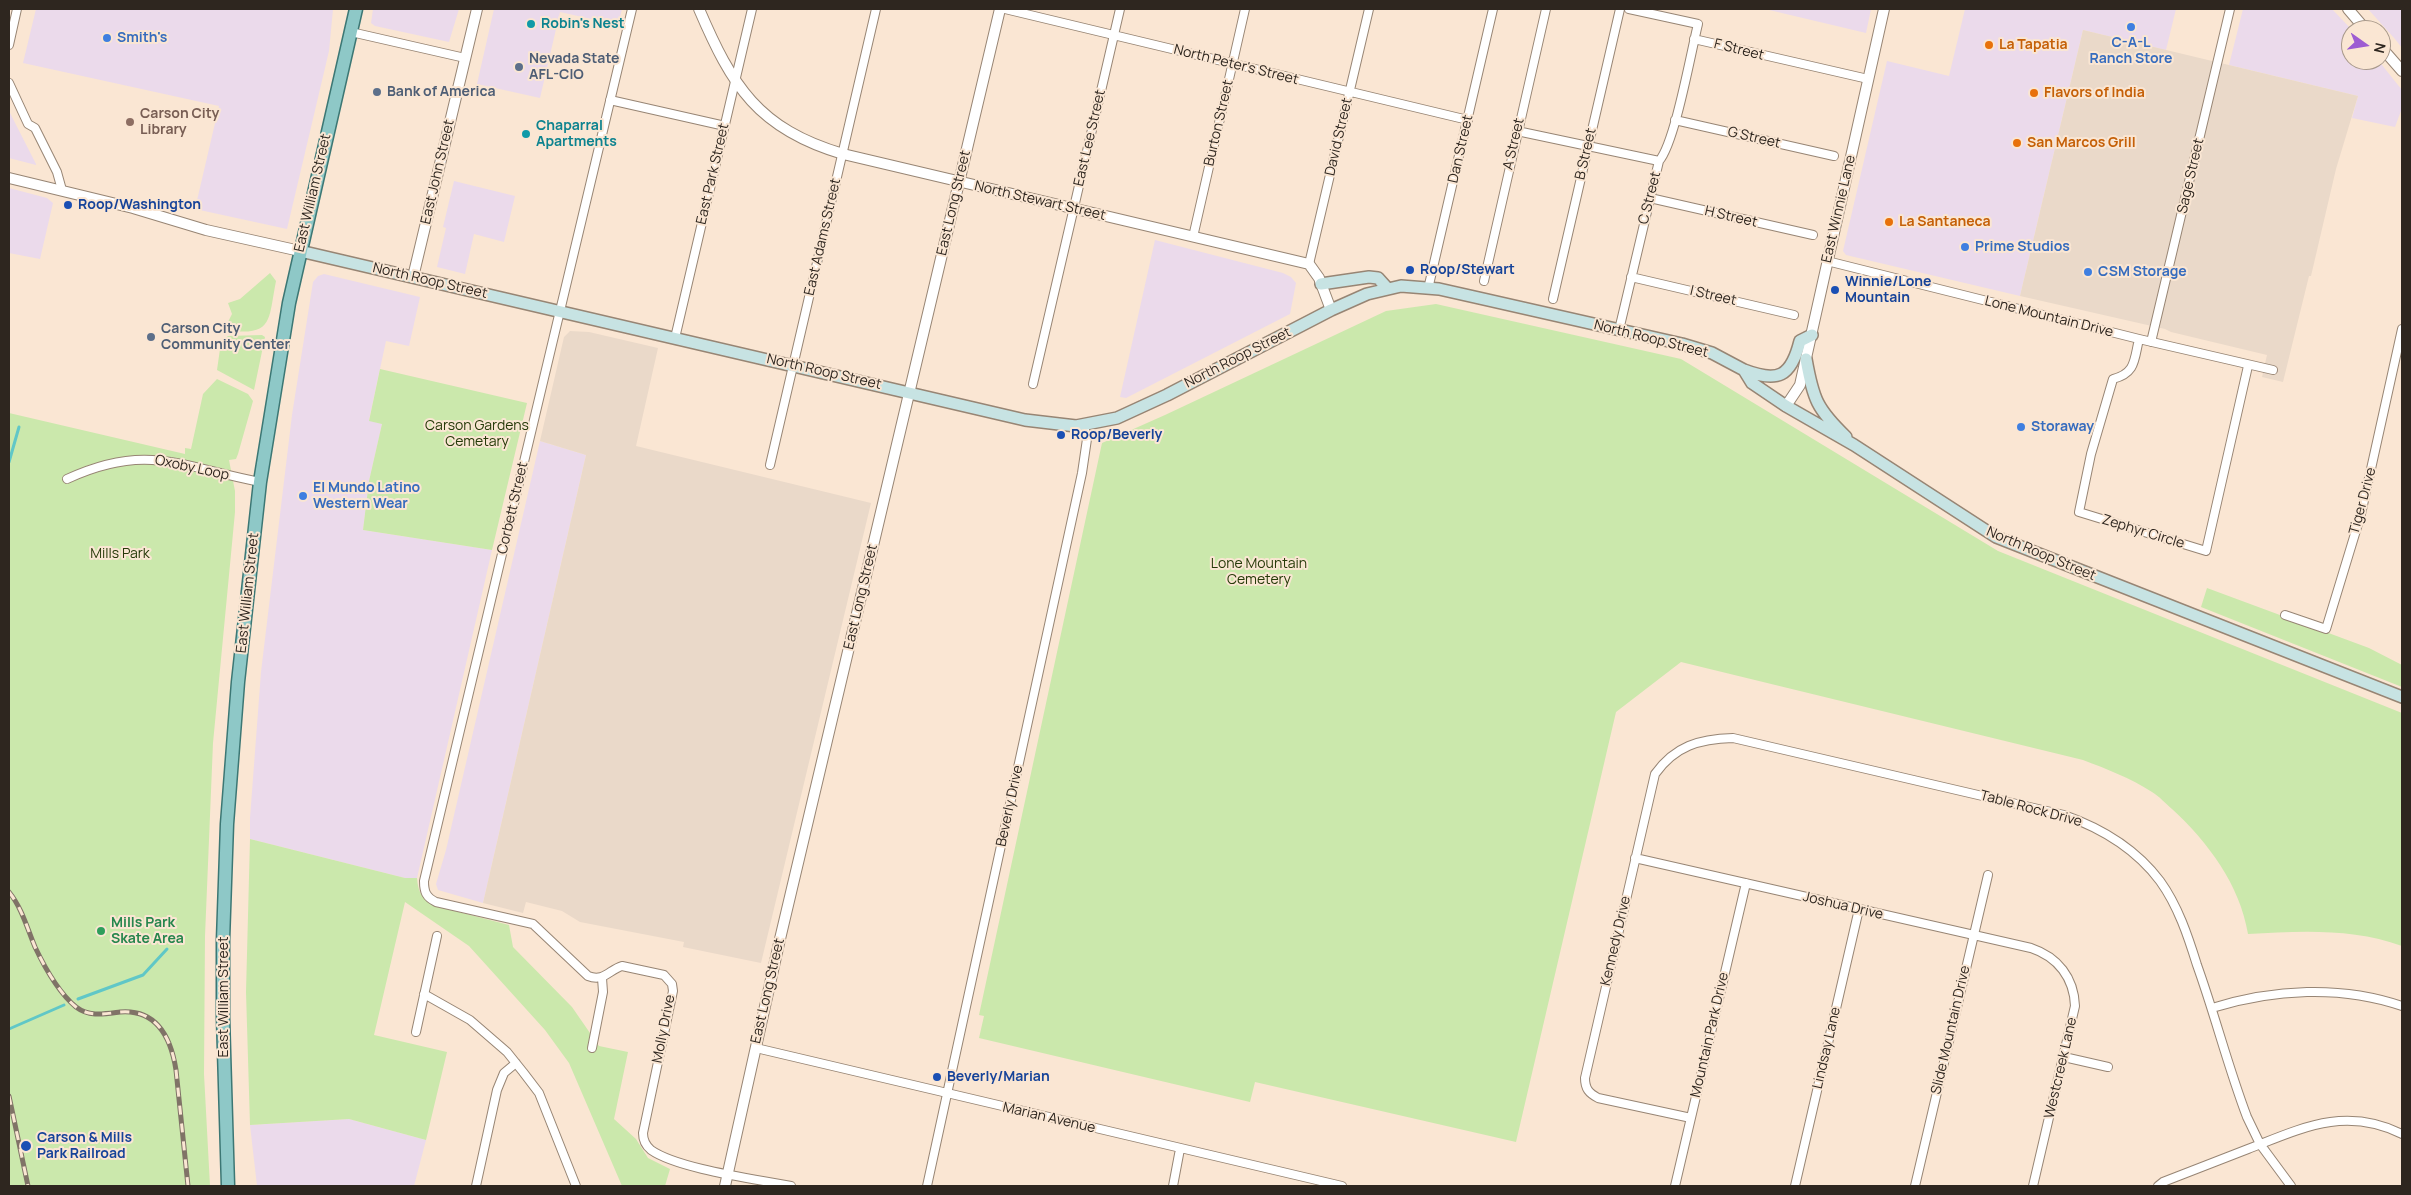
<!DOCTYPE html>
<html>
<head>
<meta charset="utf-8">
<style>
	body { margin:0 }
	#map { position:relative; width:2411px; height:1195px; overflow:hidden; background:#fae6d3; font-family:Manrope,sans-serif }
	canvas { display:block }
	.frame { position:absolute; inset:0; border:10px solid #2e261f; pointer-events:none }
	.north { position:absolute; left:2341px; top:20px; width:50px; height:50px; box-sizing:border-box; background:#fae6d3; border:1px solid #a8998b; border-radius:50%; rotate:103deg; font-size:14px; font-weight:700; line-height:20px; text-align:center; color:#2e261f }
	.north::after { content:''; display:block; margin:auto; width:18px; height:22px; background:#9d5cd2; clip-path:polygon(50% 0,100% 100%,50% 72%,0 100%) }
</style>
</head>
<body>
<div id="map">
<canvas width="2411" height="1195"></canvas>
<div class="frame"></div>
<div class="north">N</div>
</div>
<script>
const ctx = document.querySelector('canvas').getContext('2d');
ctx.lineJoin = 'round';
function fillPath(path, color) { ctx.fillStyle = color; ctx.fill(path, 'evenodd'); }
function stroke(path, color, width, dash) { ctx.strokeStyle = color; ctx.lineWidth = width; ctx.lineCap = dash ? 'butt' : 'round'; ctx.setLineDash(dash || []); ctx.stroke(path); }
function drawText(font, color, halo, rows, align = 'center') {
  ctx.font = font + ' Manrope,sans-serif'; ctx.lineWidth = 4; ctx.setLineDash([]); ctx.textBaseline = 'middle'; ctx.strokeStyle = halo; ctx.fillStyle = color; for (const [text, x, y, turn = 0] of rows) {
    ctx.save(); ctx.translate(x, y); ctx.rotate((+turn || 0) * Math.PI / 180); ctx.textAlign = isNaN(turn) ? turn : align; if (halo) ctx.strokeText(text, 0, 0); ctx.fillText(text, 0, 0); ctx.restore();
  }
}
fillPath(new Path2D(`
	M36 9H333L329 51 287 229 195 209 219 106 23 63Z
	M373 9H459L449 42 375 26 371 23Z
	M494 9H622L618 25 560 12 540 98 477 84Z
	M1765 9H1871L1866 33Z
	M1965 9H2176L2166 50 2083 30 2020 296 1846 255 1843 251 1887 61 1949 76Z
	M2243 9H2332L2352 30 2351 60H2378L2402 90V108L2395 127 2352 118 2358 96 2229 65Z
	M2368 9H2402V48L2395 39Z
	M9 111 36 164V165L9 158Z
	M454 181 515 196 504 242 474 234 465 274 437 267 446 228 443 227Z
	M9 188 47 198 53 203 40 259 9 253Z
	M1155 240 1283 273 1291 277 1296 283 1290 314 1126 398 1120 397Z
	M324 274 420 297 409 346 386 341 369 420 382 424 369 481 363 530 492 550 417 878H405L250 839V818L261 672 292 415 313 282 318 276Z
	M540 441 586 455 483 903 438 890 436 884 446 850Z
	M349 1119 426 1140 414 1186H257L250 1125Z`), '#ebdaeb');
fillPath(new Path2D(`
	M2083 30 2358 96 2336 169 2311 276H2309L2283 382 2262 377 2267 355 2171 332 2165 329 2020 296Z
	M570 331 589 332 658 348 636 446 871 503 761 963 683 947 684 942 580 922 562 911 526 902 523 913 483 903 586 455 540 441 564 337Z`), '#ead9c9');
fillPath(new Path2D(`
	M270 273 276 281C268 321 274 337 224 330L220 326 228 322 232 314 228 303 240 299Z
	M1436 304 1681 359 1998 551 2402 713V946C2353 928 2300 931 2248 934 2240 885 2208 842 2172 809 2166 804 2159 796 2152 792 2130 778 2107 769 2083 760L1681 662 1616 712 1516 1142 1255 1082 1250 1102 979 1038 984 1016 979 1015 1102 443 1165 415 1386 311Z
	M228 336 262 335 265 337 254 390 217 370 221 342Z
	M380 369 527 403 492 550 363 530 369 481 382 424 369 421Z
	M217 379 248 394 253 401 238 454 236 459 229 460 235 491V512L213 743 205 936 204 1074 210 1186H9V413L185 454V448L191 449 203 394Z
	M2207 588 2369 648 2402 665V687L2201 607Z
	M250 839 405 878H417C418 891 421 897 432 905L509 925 513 947 572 1007 599 1046 628 1052 614 1119 636 1139 648 1158 670 1169 665 1186H622L569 1063 545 1030 469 946 405 902 374 1035 447 1052 426 1140 349 1119 250 1125 246 992Z`), '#cbe8ac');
stroke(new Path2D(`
	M9 462 19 427
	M78 999 143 975 167 949
	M9 1029 64 1005`), '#60c7c7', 3);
const minor = new Path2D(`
	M632 9 424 881C424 892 426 897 436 902L533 924 588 976C604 982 609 970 622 966L664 975 672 984 673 991 643 1133C643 1140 645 1145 651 1150 678 1169 756 1179 791 1186
	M1005 9 1468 120
	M351 32 465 58
	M1694 39 1868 79
	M9 45 17 9
	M9 83 28 124 35 128 57 172 62 190
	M610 100 725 126
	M1675 120 1834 156
	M1517 131 1659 161
	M1650 198 1813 235
	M1193 237 1245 9
	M1827 261 2139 339 2273 370
	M1309 264 1369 9
	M1631 277 1794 315
	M1484 281 1546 9
	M1428 289 1493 9
	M1553 299 1620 9
	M1619 330 1659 161C1675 143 1691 52 1698 24L1629 9
	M675 338 752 9
	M2139 339C2134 360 2136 373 2113 379L2091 454 2079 512 2206 551 2248 366
	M2151 342 2230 9
	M1033 384 1120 9
	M770 465 876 9
	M67 479C147 442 181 467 260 482
	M2285 615 2326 629 2361 514 2402 329
	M1635 858 2031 948C2058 957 2074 978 2075 1006L2033 1186
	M424 994 470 1020 507 1052 523 1072 539 1093 576 1186
	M2212 1008C2273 989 2341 985 2402 1006
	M416 1032 437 936
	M592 1048 603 992 602 978
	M756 1048 1342 1186
	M2064 1057 2108 1067
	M1691 1118 1598 1098C1589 1093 1585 1089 1585 1078L1655 774C1675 746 1699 739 1733 738L2064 815C2101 828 2136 849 2160 881 2178 906 2188 936 2197 965 2215 1015 2228 1067 2247 1117L2260 1144 2291 1186
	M476 1186 497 1090 504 1073 516 1063
	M927 1186 1082 473 1087 439 1084 426
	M1173 1186 1180 1149
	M1675 1186 1746 883
	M1795 1186 1859 909
	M1915 1186 1988 875
	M2158 1186 2163 1182C2191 1171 2220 1160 2248 1149 2302 1128 2345 1106 2402 1134`);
const tertiary = new Path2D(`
	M699 9C732 86 758 129 843 154L1309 264 1319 278 1331 310
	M2348 9 2366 30
	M2381 47 2402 71
	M9 178 133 208 206 230 300 251
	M413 277 477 9
	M1786 406 1800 385 1884 9
	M725 1186 780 939 1000 9`);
const secondary = new Path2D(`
	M300 251 1025 420 1076 426 1117 418 1167 395 1331 310 1367 294 1401 286 1439 289 1479 298 1682 344 1712 353 1744 370 1752 383 1786 406 1854 445 1996 537 2402 697
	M1321 284 1369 277 1378 278 1387 288
	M1806 359C1813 399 1817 409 1846 437
	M1744 370C1778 383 1791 377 1800 341L1812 335`);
const primary = new Path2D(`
	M228 1186 223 1017V940L227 824 238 682 260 482 289 303 356 9`);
stroke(minor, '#978574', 10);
stroke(tertiary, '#978574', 12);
stroke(secondary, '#978574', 14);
stroke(primary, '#3c7774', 15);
stroke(minor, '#fff', 8);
stroke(tertiary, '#fff', 10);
stroke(secondary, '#c7e3e3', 11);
stroke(primary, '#8ec8c7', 12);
const rail = new Path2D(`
	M9 892C22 908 27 928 35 947 44 966 59 993 76 1007 89 1017 104 1014 120 1012 157 1009 171 1038 176 1070L188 1186
	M9 1096 28 1186`);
stroke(rail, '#807367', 5);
stroke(rail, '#fae6d3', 3, [9]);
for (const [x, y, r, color] of [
	[531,24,5,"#0f9aa8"],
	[2131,27,5,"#3f7fe0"],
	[107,38,5,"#3f7fe0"],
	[1989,45,5,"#e8710a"],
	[519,67,5,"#5c6f8a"],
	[377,92,5,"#5c6f8a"],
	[2034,93,5,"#e8710a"],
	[130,122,5,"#8d6e63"],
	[526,134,5,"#0f9aa8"],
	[2017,143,5,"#e8710a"],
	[68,205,5,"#1a4fb4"],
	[1889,222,5,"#e8710a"],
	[1965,247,5,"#3f7fe0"],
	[1410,270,5,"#1a4fb4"],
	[2088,272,5,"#3f7fe0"],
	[1835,290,5,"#1a4fb4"],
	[151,337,5,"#5c6f8a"],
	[2021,427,5,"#3f7fe0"],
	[1061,435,5,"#1a4fb4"],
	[303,496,5,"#3f7fe0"],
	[101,931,5,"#2e9e5b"],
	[937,1077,5,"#1a4fb4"],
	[26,1146,6,"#1a4fb4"]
]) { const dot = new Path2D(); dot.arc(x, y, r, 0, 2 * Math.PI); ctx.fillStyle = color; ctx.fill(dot); stroke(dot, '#fae6d3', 2); }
drawText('bold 14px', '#0d838f', '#fae6d3', [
	["Robin's Nest",541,24],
	["Chaparral",536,126],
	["Apartments",536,142]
], 'left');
drawText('bold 14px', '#366cbe', '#fae6d3', [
	["Smith's",117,38],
	["C-A-L",2131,43,"center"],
	["Ranch Store",2131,59,"center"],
	["Prime Studios",1975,247],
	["CSM Storage",2098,272],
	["Storaway",2031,427],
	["El Mundo Latino",313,488],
	["Western Wear",313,504]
], 'left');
drawText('bold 14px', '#c56008', '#fae6d3', [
	["La Tapatia",1999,45],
	["Flavors of India",2044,93],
	["San Marcos Grill",2027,143],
	["La Santaneca",1899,222]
], 'left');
drawText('14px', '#2e261f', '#fae6d3', [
	["F Street",1739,50,14],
	["North Peter's Street",1236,65,14],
	["Burton Street",1219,123,-77],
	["David Street",1339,137,-77],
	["East Lee Street",1090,138,-77],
	["G Street",1754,138,13],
	["A Street",1514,144,-77],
	["Dan Street",1461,149,-77],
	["B Street",1586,154,-77],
	["East John Street",438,172,-77],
	["East Park Street",713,174,-77],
	["Sage Street",2191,176,-77],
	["East William Street",313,193,-77],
	["C Street",1650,198,-76],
	["North Stewart Street",1040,201,13],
	["East Long Street",954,203,-77],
	["East Winnie Lane",1839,209,-77],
	["H Street",1731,217,13],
	["East Adams Street",823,237,-77],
	["North Roop Street",430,281,13],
	["I Street",1713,296,13],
	["Lone Mountain Drive",2049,317,14],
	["North Roop Street",1651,339,14],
	["North Roop Street",1238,358,-27],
	["North Roop Street",824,372,13],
	["Oxoby Loop",192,468,12],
	["Tiger Drive",2363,501,-75],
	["Corbett Street",513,508,-77],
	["Zephyr Circle",2143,532,17],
	["North Roop Street",2041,554,23],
	["East William Street",248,593,-84],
	["East Long Street",861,597,-77],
	["Beverly Drive",1010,806,-78],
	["Table Rock Drive",2031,809,15],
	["Joshua Drive",1843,906,13],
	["Kennedy Drive",1616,941,-77],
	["East Long Street",768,991,-77],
	["East William Street",224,997,-90],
	["Molly Drive",664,1029,-79],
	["Slide Mountain Drive",1951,1030,-77],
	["Mountain Park Drive",1710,1035,-77],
	["Lindsay Lane",1827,1048,-77],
	["Westcreek Lane",2061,1068,-77],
	["Marian Avenue",1049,1118,13]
]);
drawText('bold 14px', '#4e5e75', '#fae6d3', [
	["Nevada State",529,59],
	["AFL-CIO",529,75],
	["Bank of America",387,92],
	["Carson City",161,329],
	["Community Center",161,345]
], 'left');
drawText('bold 14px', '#785e54', '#fae6d3', [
	["Carson City",140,114],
	["Library",140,130]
], 'left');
drawText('bold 14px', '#164399', '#fae6d3', [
	["Roop/Washington",78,205],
	["Roop/Stewart",1420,270],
	["Winnie/Lone",1845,282],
	["Mountain",1845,298],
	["Roop/Beverly",1071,435],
	["Beverly/Marian",947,1077],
	["Carson & Mills",37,1138],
	["Park Railroad",37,1154]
], 'left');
drawText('14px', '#263a09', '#fae6d3', [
	["Carson Gardens",477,426],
	["Cemetary",477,442],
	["Mills Park",120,554],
	["Lone Mountain",1259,564],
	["Cemetery",1259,580]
]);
drawText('bold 14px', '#27864d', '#fae6d3', [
	["Mills Park",111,923],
	["Skate Area",111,939]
], 'left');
</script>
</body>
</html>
